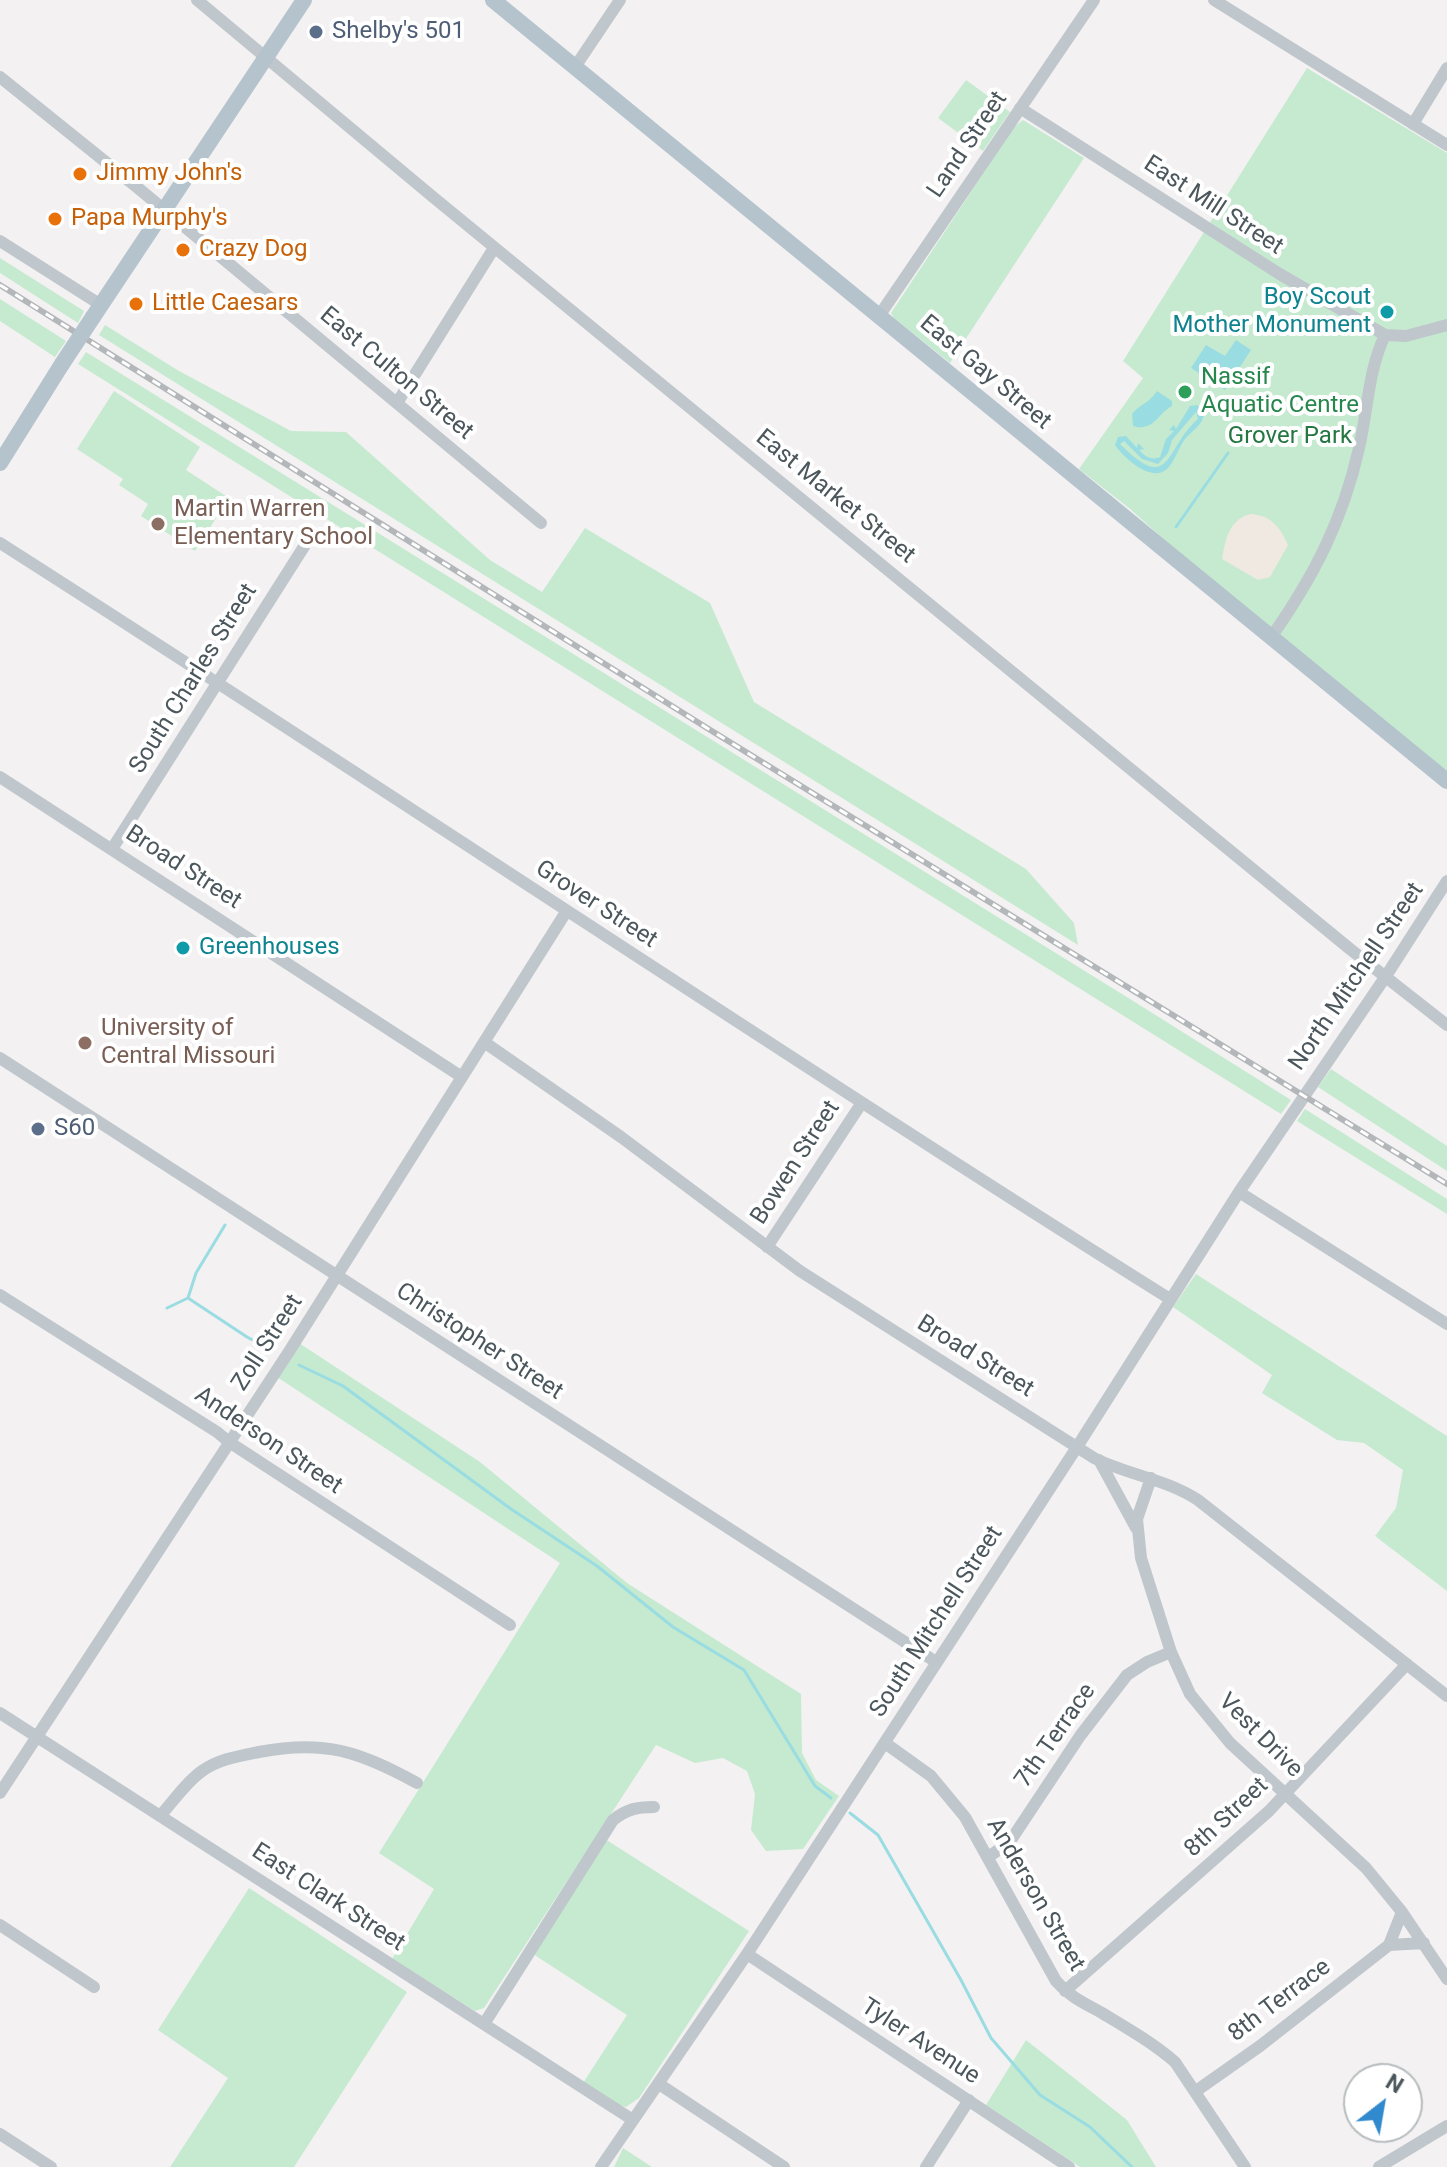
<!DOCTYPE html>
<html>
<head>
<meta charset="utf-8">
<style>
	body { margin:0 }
	#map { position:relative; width:1447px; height:2167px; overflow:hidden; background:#f3f1f2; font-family:Roboto,sans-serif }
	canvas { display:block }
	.north { position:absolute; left:1343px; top:2063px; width:80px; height:80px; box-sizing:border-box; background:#fff; border:2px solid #b7bcbe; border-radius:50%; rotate:31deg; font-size:22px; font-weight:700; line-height:32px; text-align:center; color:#4b575c }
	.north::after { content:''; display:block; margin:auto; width:28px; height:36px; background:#318ace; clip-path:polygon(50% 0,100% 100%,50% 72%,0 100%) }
</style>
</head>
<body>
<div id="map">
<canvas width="1447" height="2167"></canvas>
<div class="north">N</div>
</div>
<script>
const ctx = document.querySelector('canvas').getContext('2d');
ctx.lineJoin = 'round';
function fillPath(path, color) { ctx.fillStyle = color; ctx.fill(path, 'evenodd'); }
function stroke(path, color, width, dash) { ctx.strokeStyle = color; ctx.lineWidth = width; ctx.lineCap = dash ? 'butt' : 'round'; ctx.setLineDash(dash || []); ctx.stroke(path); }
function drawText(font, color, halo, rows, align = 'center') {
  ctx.font = font + ' Roboto,sans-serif'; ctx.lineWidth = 8; ctx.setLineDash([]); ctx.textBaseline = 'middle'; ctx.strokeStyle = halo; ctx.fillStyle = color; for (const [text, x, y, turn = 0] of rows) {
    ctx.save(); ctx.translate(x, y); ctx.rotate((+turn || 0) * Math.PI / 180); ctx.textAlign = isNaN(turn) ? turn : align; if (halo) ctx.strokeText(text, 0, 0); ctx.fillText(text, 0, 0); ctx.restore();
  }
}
fillPath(new Path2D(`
	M1307 68 1447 153V781L1272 636 1129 508 1079 469 1143 378 1123 361Z
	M966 80 1010 112 983 151 938 118Z
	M1023 120 1084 158 950 363 894 318 891 313 1014 127Z
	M0 258 84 311 78 323 0 273Z
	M0 299 66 341 55 357 0 321Z
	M105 325 179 371 291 431 346 432 490 560 542 592 585 528 710 603 754 702 1026 869 1074 923 1078 945 99 335Z
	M86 352 1130 999 1291 1100 1281 1114 78 364Z
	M114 391 200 447 186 470 229 498 195 551 141 516 148 504 119 485 123 479 77 449Z
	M1331 1069 1447 1146V1171L1318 1087Z
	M1305 1109 1447 1199V1214L1297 1121Z
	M1196 1274 1447 1436V1591L1375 1536 1396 1508 1403 1470 1364 1443 1337 1440 1262 1393 1272 1375 1173 1307Z
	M299 1343 480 1462 627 1583 801 1694 802 1753 816 1780 839 1796 803 1849 766 1851 751 1830 755 1794 747 1771 723 1758 695 1763 656 1745 484 2008 475 2011 392 1959 434 1889 379 1853 560 1563 277 1377Z
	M605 1839 749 1931 639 2098 626 2107 619 2105 583 2083 627 2015 536 1956 533 1951Z
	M249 1888 407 1992 294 2167H170L228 2078 158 2030Z
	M1026 2040 1127 2120 1156 2167H1080L986 2105Z
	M623 2148 652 2167H614Z`), '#c6ead0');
fillPath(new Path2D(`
	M1250 514C1271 515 1280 527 1288 545L1270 577 1258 580 1222 559C1226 539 1228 521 1250 514Z`), '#efe9e2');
fillPath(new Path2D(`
	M1236 340 1251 350 1225 390 1191 368 1206 345 1225 356Z
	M1157 391 1172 401V406C1157 414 1154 432 1133 426L1132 414C1141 403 1150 403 1157 391Z
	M1197 405 1204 412C1204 426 1190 431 1183 442 1177 451 1175 461 1167 469 1151 483 1124 458 1115 445L1118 437 1126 436 1137 448 1138 443 1144 449 1139 450C1145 456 1151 461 1160 457L1166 439 1174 431 1169 430 1174 425 1176 429 1190 406ZM1196 412 1198 419C1164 448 1172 496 1120 444L1124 441 1142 459 1158 464 1168 453 1172 440Z`), '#99dce2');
stroke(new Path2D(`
	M1176 527 1228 453
	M225 1225 196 1273 188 1298 247 1337 273 1351
	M167 1308 188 1298
	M299 1365 343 1386 511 1509 597 1566 673 1627 744 1670 815 1786 831 1798
	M850 1813 878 1835 961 1980 991 2038 1040 2095 1090 2127 1132 2167`), '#99dce2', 3);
stroke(new Path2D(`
	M197 0 433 197 1350 949 1447 1025
	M1214 0 1447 145
	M575 67 620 0
	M0 77 138 188 541 523
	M1020 108 1278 273 1385 335 1406 336 1447 325
	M1413 124 1447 68
	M0 241 101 305
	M879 316 1094 0
	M397 403 494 248
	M0 543C392 793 777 1052 1170 1299
	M1272 636C1314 576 1343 520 1359 448 1368 409 1368 371 1385 335
	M0 777 462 1077
	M112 849 312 534
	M484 1042 621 1137 800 1271 1094 1458C1128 1475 1166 1479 1198 1500L1447 1696
	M0 1058 936 1662
	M1239 1192 1447 1324
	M767 1247 861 1104
	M0 1295 217 1432 229 1442 510 1625
	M1099 1460 1136 1528
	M1151 1478 1137 1519 1141 1558 1171 1652 1190 1694 1230 1743 1366 1868 1402 1912 1447 1979
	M0 1713 633 2120
	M885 1743 931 1776 965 1817 1056 1981C1070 1997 1084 2003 1102 2013 1127 2028 1153 2043 1175 2062L1245 2167
	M0 1793 290 1350 566 912
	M160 1816C174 1801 185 1783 202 1771 219 1759 239 1756 259 1752 325 1739 360 1752 417 1783
	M988 1857 1009 1843 1080 1736 1127 1675 1147 1662 1171 1652
	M0 1925 94 1987
	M1389 1945 1424 1943
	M747 1954 1069 2167
	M1065 1991 1269 1811 1407 1664
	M484 2024 613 1820C627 1809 637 1807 654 1807
	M659 2084 784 2167
	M1196 2091 1260 2046 1389 1945 1402 1912
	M0 2134 51 2167
	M601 2167 747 1954 1077 1447 1239 1192 1386 976 1447 881
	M926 2167 969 2100
	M1379 2167 1447 2126`), '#bfc7cc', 12);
stroke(new Path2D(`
	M493 0 1447 781
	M93 317 304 0
	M0 463 62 364`), '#b5c3cc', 16);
const rail = new Path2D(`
	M0 285 707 728 1447 1184`);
stroke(rail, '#b4b7ba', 6);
stroke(rail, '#fff', 3, [9]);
stroke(new Path2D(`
	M62 364 93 317`), '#b5c3cc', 16);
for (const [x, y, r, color] of [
	[316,32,8,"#5c6f8a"],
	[80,174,8,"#e8710a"],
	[55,219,8,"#e8710a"],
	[183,250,8,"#e8710a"],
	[136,304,8,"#e8710a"],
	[1387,312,8,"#0f9aa8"],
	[1185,392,8,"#2e9e5b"],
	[158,524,8,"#8d6e63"],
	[183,948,8,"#0f9aa8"],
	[85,1043,8,"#8d6e63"],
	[38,1129,8,"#5c6f8a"]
]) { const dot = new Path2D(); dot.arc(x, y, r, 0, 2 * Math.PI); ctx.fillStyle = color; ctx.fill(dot); stroke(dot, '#fff', 3); }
drawText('24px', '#4e5e75', '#fff', [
	["Shelby's 501",332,32],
	["S60",54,1129]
], 'left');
drawText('24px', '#4b575c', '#fff', [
	["Land Street",968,145,-56],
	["East Mill Street",1213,206,33],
	["East Gay Street",985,373,40],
	["East Culton Street",396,374,40],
	["East Market Street",835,497,39],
	["South Charles Street",194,679,-58],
	["Broad Street",183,868,33],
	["Grover Street",596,905,33],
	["North Mitchell Street",1357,977,-56],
	["Bowen Street",796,1163,-57],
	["Christopher Street",479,1342,33],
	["Zoll Street",268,1343,-57],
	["Broad Street",975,1357,32],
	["Anderson Street",268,1441,34],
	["South Mitchell Street",937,1622,-57],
	["7th Terrace",1056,1736,-55],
	["Vest Drive",1260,1736,45],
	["8th Street",1227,1818,-43],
	["Anderson Street",1035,1895,60],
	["East Clark Street",328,1898,33],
	["8th Terrace",1280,2001,-37],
	["Tyler Avenue",920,2042,33]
]);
drawText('24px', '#c56008', '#fff', [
	["Jimmy John's",96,174],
	["Papa Murphy's",71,219],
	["Crazy Dog",199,250],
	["Little Caesars",152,304]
], 'left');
drawText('24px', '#0d838f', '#fff', [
	["Boy Scout",1371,298],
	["Mother Monument",1371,326],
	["Greenhouses",199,948,"left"]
], 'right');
drawText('24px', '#27864d', '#fff', [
	["Nassif",1201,378],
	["Aquatic Centre",1201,406]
], 'left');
drawText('24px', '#247642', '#fff', [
	["Grover Park",1290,437]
]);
drawText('24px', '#785e54', '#fff', [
	["Martin Warren",174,510],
	["Elementary School",174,538],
	["University of",101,1029],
	["Central Missouri",101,1057]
], 'left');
</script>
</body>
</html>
